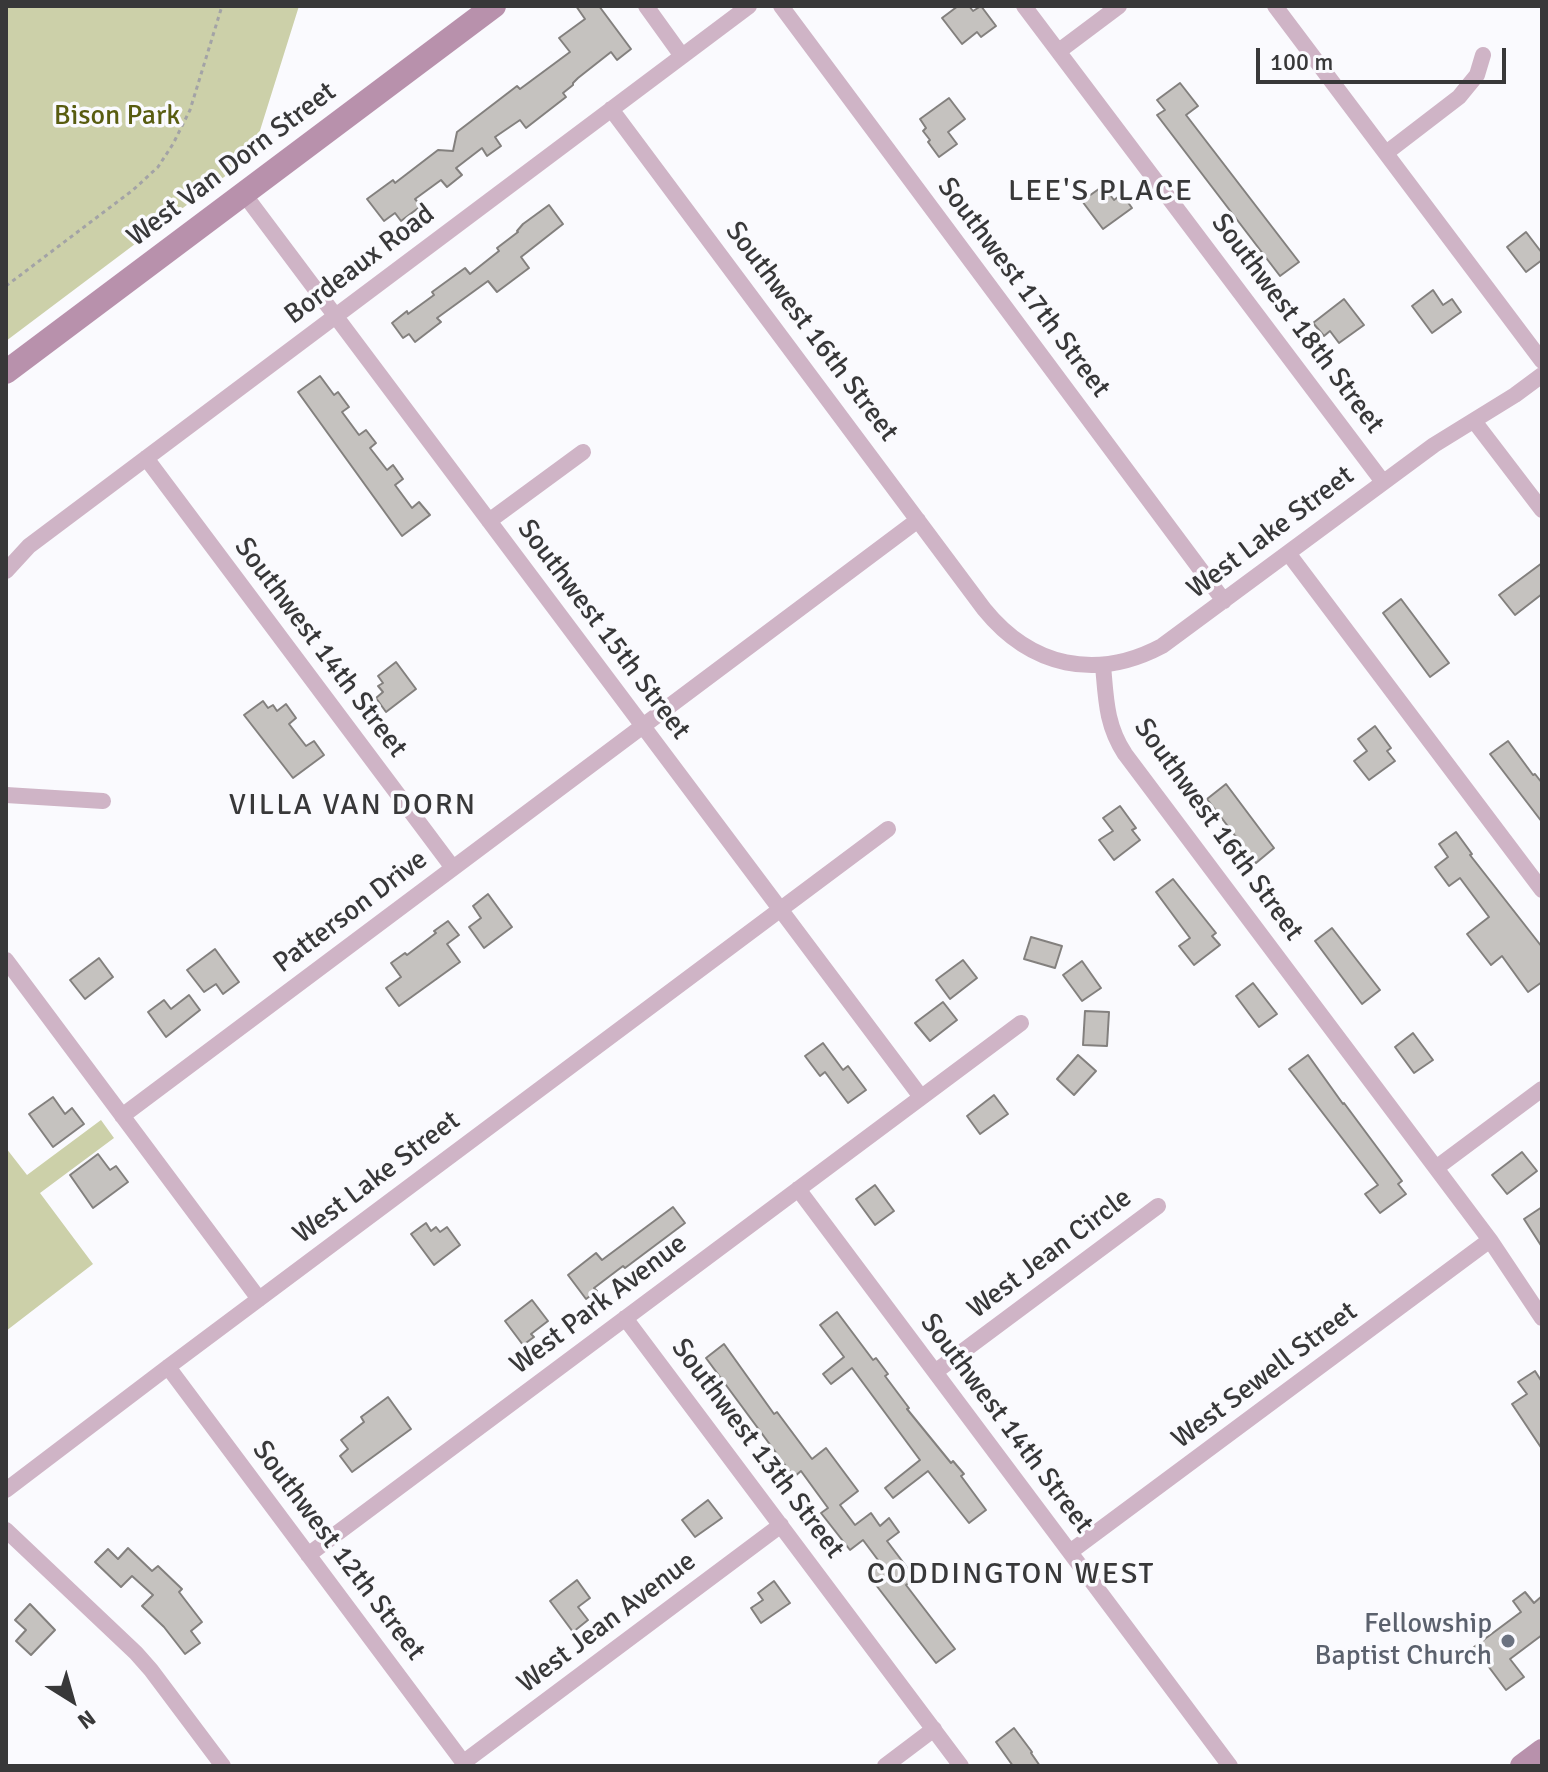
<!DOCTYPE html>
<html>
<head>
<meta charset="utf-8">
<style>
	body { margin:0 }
	#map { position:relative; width:1548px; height:1772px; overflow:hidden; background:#fafafe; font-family:Signika,sans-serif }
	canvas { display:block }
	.frame { position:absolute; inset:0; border:8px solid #383839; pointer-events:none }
	.north { position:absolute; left:32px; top:1660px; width:80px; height:80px; -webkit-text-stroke:6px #fafafe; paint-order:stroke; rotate:143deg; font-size:22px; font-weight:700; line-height:32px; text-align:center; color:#383839 }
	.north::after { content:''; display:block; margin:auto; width:28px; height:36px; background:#383839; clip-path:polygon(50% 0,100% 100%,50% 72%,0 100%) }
	.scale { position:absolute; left:1256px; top:48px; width:250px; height:36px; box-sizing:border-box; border:4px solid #383839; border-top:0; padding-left:10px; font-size:24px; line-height:28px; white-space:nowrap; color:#383839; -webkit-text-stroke:6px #fafafe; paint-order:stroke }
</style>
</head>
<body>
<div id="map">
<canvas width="1548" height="1772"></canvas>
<div class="frame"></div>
<div class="north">N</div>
<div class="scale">100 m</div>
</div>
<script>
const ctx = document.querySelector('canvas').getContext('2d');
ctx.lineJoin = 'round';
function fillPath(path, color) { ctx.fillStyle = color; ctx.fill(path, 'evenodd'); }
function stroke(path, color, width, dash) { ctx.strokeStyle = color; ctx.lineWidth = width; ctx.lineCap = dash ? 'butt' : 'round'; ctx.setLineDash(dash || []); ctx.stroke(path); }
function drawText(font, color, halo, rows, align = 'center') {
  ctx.font = font + ' Signika,sans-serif'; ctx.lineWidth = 7; ctx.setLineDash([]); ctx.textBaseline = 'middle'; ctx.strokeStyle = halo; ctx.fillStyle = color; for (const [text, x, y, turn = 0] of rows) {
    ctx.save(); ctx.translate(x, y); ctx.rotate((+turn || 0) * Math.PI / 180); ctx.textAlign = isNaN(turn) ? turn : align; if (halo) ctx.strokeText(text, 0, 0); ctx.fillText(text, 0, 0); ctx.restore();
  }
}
fillPath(new Path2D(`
	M6 6H299L252 156 6 341Z
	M101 1120 114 1138 40 1193 93 1264 6 1331V1148L27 1175Z`), '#ccd0a9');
const building = new Path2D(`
	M576 6H599L631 49 617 60 611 52 578 78 573 83V85L563 93 566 97 526 128 520 120 495 137 501 146 487 156 482 148 456 168 462 175 447 187 441 180 415 199 421 206 401 221 395 213 384 221 367 199 393 180 395 183 438 150 453 151 457 132 517 86 520 89 570 52 559 38 585 19Z
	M958 6H969L973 11 981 6 996 26 981 37 977 32 962 44 942 18Z
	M1180 83 1198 106 1186 115 1299 262 1280 276 1157 115 1165 110 1157 100Z
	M949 98 965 119 948 132 957 144 939 157 928 142 930 140 923 131 926 128 920 119Z
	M1103 186 1114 200 1122 194 1132 208 1103 229 1082 201Z
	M549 205 563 224 521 257 529 268 497 292 488 281 437 318 441 322 415 342 409 334 403 338 392 323 407 311 408 314 434 295 432 292 465 268 470 274 499 251 497 248 518 232 517 231 523 224Z
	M1526 232 1542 253V260L1526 272 1507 247Z
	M1433 290 1443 305 1452 299 1461 312 1432 333 1412 306Z
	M1344 299 1364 325 1339 343 1330 331 1324 336 1313 323Z
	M320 376 334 395 338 392 349 407 342 412 359 435 366 430 376 443 370 448 387 470 393 465 403 479 395 485 412 508 419 502 430 515 402 536 298 392Z
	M1542 563V594L1515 615 1499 595Z
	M1401 599 1449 663 1430 677 1383 613Z
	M396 662 416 689 386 712 376 698 383 692 378 686 383 683 378 676Z
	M263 701 268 708 273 705 277 711 286 704 296 718 289 724 306 746 314 741 324 755 293 778 244 715Z
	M1375 726 1391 748 1387 751 1395 761 1369 780 1354 761 1367 751 1358 739Z
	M1508 741 1533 775 1535 774 1542 783V822L1490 754Z
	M1226 784 1274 848 1256 863 1207 799Z
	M1120 806 1136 828 1132 830 1140 840 1114 860 1099 840 1113 831 1103 818Z
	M1456 832 1472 854 1470 855 1542 947V982L1528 992 1502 956 1491 965 1467 934 1489 917 1460 878 1449 886 1435 867 1448 857 1439 844Z
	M1173 879 1216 933 1212 936 1220 945 1194 965 1179 946 1190 938 1156 892Z
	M488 894 512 927 484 948 469 927 481 918 473 906Z
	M448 921 459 935 447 944 460 962 399 1006 386 988 401 977 391 963 405 953 407 955 436 933 434 931Z
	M1332 928 1380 990 1362 1004 1315 941Z
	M1031 937 1062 946 1055 968 1024 959Z
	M215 949 239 982 223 994 216 984 204 992 187 970Z
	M99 958 113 977 85 999 70 980Z
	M963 960 977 978 950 999 936 980Z
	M1082 961 1101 988 1082 1001 1063 975Z
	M1253 983 1277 1014 1259 1027 1236 996Z
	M189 995 200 1010 166 1037 148 1012 164 1000 171 1009Z
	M943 1002 957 1020 930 1041 915 1023Z
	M1085 1011 1109 1012 1107 1046 1083 1045Z
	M1413 1033 1433 1060 1414 1073 1395 1047Z
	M823 1043 843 1070 848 1066 866 1090 848 1103 825 1072 820 1076 805 1056Z
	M1078 1055 1096 1071 1074 1095 1057 1079Z
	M1308 1055 1343 1104 1344 1103 1402 1181 1398 1184 1406 1194 1380 1213 1365 1194 1378 1185 1289 1069Z
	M994 1095 1008 1114 980 1134 967 1116Z
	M53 1097 65 1114 72 1108 84 1124 53 1147 29 1114Z
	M1522 1152 1537 1171 1507 1194 1492 1175Z
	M98 1154 110 1170 116 1166 128 1182 93 1208 70 1175Z
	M875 1185 894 1211 875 1225 856 1199Z
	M673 1207 685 1223 625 1268 623 1266 594 1288 597 1291 586 1299 568 1275 596 1253 602 1260Z
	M1542 1207V1247L1524 1219Z
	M426 1223 431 1231 436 1227 440 1232 447 1227 460 1245 434 1265 411 1234Z
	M532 1300 548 1321 531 1334 534 1337 523 1345 505 1321Z
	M837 1312 873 1360 876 1358 888 1374 885 1376 909 1408 907 1409 951 1463 953 1461 964 1474 961 1476 986 1510 969 1523 928 1471 893 1498 885 1488 920 1460 852 1368 831 1384 823 1374 844 1357 820 1325Z
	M724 1344 774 1414 777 1412 812 1459 826 1448 858 1491 840 1505 855 1525 871 1513 880 1526 889 1518 899 1532 887 1541 915 1578 906 1585 955 1649 936 1663 876 1585 879 1583 870 1572 881 1564 863 1540 850 1550 821 1513 828 1508 801 1471 794 1477 706 1358Z
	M1535 1371 1542 1382V1449L1512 1404 1527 1394 1518 1382Z
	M388 1397 411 1429 352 1472 340 1456 348 1449 341 1440 364 1422 361 1417Z
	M708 1500 722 1518 695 1537 682 1520Z
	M128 1548 152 1571 158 1566 182 1589 179 1592 202 1622 191 1631 200 1643 185 1654 164 1627 142 1606 153 1595 132 1576 121 1587 95 1562 108 1549 118 1559Z
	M577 1580 590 1598 578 1607 588 1620 573 1632 550 1601Z
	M774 1581 790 1603 761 1623 751 1608 763 1600 758 1593Z
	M1525 1592 1534 1603 1542 1596V1635L1510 1659 1524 1677 1506 1690 1474 1647 1521 1612 1513 1601Z
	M30 1604 55 1630 31 1655 16 1641 26 1630 15 1620Z
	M1014 1728 1032 1752 1031 1753 1040 1766H1013L996 1742Z`);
fillPath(building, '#c5c2bf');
stroke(building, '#83807e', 2);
stroke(new Path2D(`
	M6 286 133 190 158 167 173 144 190 110 222 6`), '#a3a3a6', 3, [4, 4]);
stroke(new Path2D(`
	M646 6 682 56
	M781 6 1224 601
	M1024 6 1383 482
	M1275 6 1542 361
	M1059 51 1119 6
	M611 109 984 609C1031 667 1096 681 1162 646L1434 445 1515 395 1542 375
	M1386 153 1459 97 1477 75 1483 55
	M244 194 921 1097
	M1474 421 1542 510
	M146 458 453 868
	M489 521 583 452
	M1288 553 1542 890
	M6 571 29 546 749 6
	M1103 665C1106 699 1106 725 1125 754L1490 1240 1542 1318
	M6 795 103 801
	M6 960 259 1299
	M122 1116 918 520
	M1436 1168 1542 1089
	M798 1189 1230 1766
	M625 1318 961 1766
	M168 1367 466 1766
	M935 1372 1158 1206
	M6 1490 168 1367 888 829
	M6 1530 136 1653 151 1670 223 1766
	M1070 1552 1490 1240
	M308 1555 1021 1023
	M464 1762 781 1525
	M885 1766 934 1729`), '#cfb4c6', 16);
stroke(new Path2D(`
	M6 372 494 6
	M1522 1766 1542 1751`), '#b891ac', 24);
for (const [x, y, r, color] of [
	[1508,1641,8,"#6b7280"]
]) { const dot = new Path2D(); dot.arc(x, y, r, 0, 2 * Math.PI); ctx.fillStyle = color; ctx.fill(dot); stroke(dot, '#fafafe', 3); }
drawText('28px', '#585c10', '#fafafe', [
	["Bison Park",117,117]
]);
drawText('28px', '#383839', '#fafafe', [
	["West Van Dorn Street",232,165,-37],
	["Bordeaux Road",360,265,-37],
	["Southwest 17th Street",1023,288,53],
	["Southwest 18th Street",1297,324,53],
	["Southwest 16th Street",811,332,53],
	["West Lake Street",1271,533,-37],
	["Southwest 15th Street",603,630,53],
	["Southwest 14th Street",320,648,53],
	["Southwest 16th Street",1218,830,54],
	["Patterson Drive",351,912,-37],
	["West Lake Street",377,1178,-37],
	["West Jean Circle",1050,1254,-37],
	["West Park Avenue",599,1305,-37],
	["West Sewell Street",1265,1376,-37],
	["Southwest 14th Street",1006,1424,53],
	["Southwest 13th Street",757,1449,53],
	["Southwest 12th Street",338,1551,53],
	["West Jean Avenue",607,1623,-37]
]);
drawText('28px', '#5b616d', '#fafafe', [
	["Fellowship",1492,1625],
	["Baptist Church",1492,1657]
], 'right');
ctx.letterSpacing = '2px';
drawText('30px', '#383839', '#fafafe', [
	["LEE'S PLACE",1101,192],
	["VILLA VAN DORN",353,806],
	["CODDINGTON WEST",1011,1575]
]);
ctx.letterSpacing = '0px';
</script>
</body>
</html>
